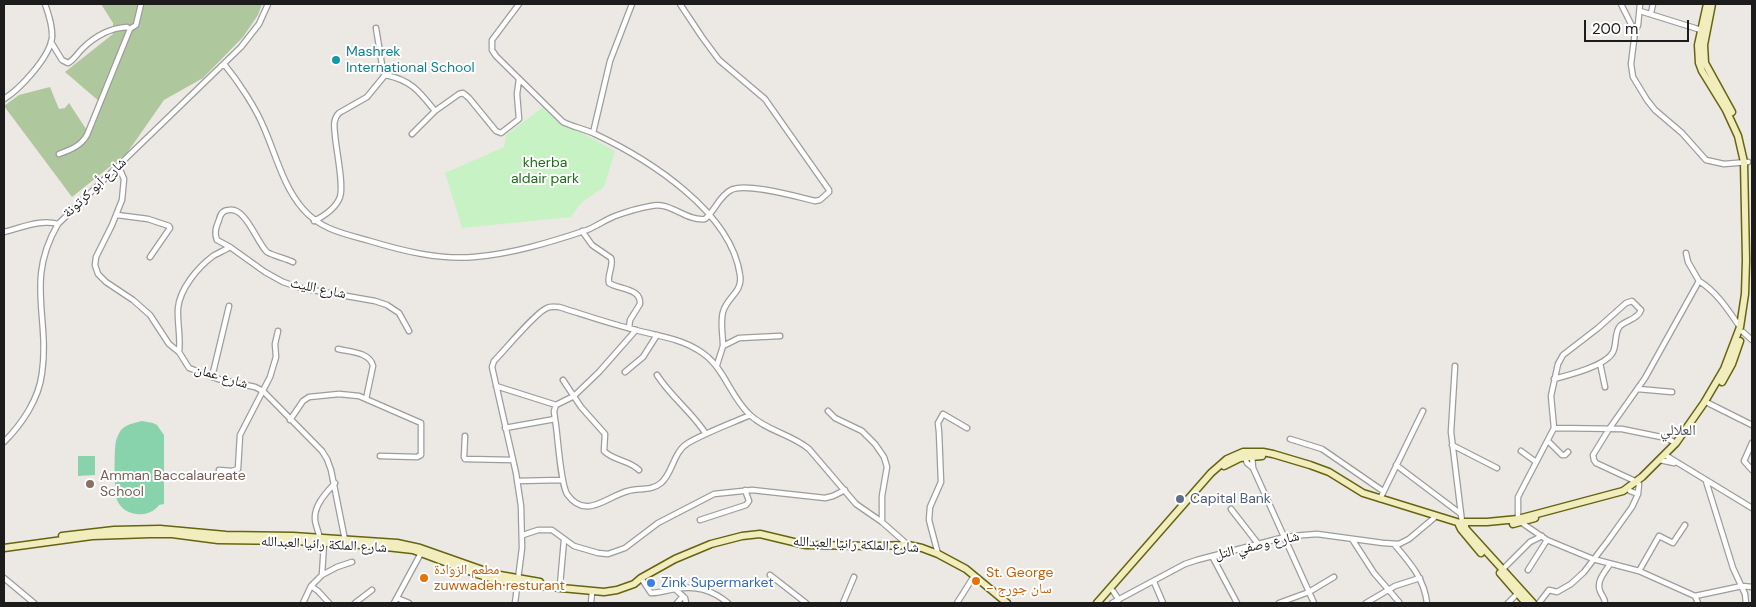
<!DOCTYPE html>
<html>
<head>
<meta charset="utf-8">
<style>
	body { margin:0 }
	#map { position:relative; width:1756px; height:607px; overflow:hidden; background:#ece8e3; font-family:"DM Sans",sans-serif }
	canvas { display:block }
	.frame { position:absolute; inset:0; border:5px solid #1c1c1c; pointer-events:none }
	.scale { position:absolute; left:1584px; top:20px; width:105px; height:22px; box-sizing:border-box; border:2px solid #1c1c1c; border-top:0; padding-left:6px; font-size:15px; line-height:18px; white-space:nowrap; color:#1c1c1c; -webkit-text-stroke:4px #fff; paint-order:stroke }
</style>
</head>
<body>
<div id="map">
<canvas width="1756" height="607"></canvas>
<div class="frame"></div>
<div class="scale">200 m</div>
</div>
<script>
const ctx = document.querySelector('canvas').getContext('2d');
ctx.lineJoin = 'round';
function fillPath(path, color) { ctx.fillStyle = color; ctx.fill(path, 'evenodd'); }
function stroke(path, color, width, dash) { ctx.strokeStyle = color; ctx.lineWidth = width; ctx.lineCap = dash ? 'butt' : 'round'; ctx.setLineDash(dash || []); ctx.stroke(path); }
function drawText(font, color, halo, rows, align = 'center') {
  ctx.font = font + ' "DM Sans","Noto Naskh Arabic",sans-serif'; ctx.lineWidth = 4; ctx.setLineDash([]); ctx.textBaseline = 'middle'; ctx.strokeStyle = halo; ctx.fillStyle = color; for (const [text, x, y, turn = 0] of rows) {
    ctx.save(); ctx.translate(x, y); ctx.rotate((+turn || 0) * Math.PI / 180); ctx.textAlign = isNaN(turn) ? turn : align; if (halo) ctx.strokeText(text, 0, 0); ctx.fillText(text, 0, 0); ctx.restore();
  }
}
fillPath(new Path2D(`
	M101 4H262L258 15 243 37 203 78 164 100 127 153 72 197 4 106 19 95 50 87 59 109 65 108 69 103 88 132 100 102 65 72 113 34V23Z`), '#afc79c');
fillPath(new Path2D(`
	M543 107 558 122 565 127 582 133 615 151 604 187 581 203 571 217 462 228 445 173 504 147 506 135Z`), '#c7f3c4');
fillPath(new Path2D(`
	M142 421 153 423 157 425 164 435V504L159 505C149 519 124 517 117 500 114 492 114 449 116 441 117 437 119 433 121 430 127 424 134 423 142 421Z
	M78 456H95V475L78 476Z`), '#89d3ac');
const street = new Path2D(`
	M519 4 492 40V50L496 56 563 122C573 127 585 129 595 134 648 159 731 211 740 275 743 292 727 297 723 312 720 322 723 335 723 346
	M1621 4 1635 32 1631 64 1633 77 1647 100 1655 110 1682 133 1706 160 1724 164 1748 162
	M1640 11 1701 30
	M1651 13 1653 4
	M376 28 383 71 385 75
	M130 29 136 25 141 4
	M1635 32 1638 25 1640 4
	M51 42 62 60 68 63C74 60 77 54 82 49 94 37 110 28 127 27L130 29 87 135C81 146 70 150 59 154
	M224 64C238 81 256 108 264 128 276 155 283 186 303 209 321 230 345 234 370 241 403 251 439 260 474 257 512 254 551 242 587 230 597 226 605 220 615 216 626 212 639 208 651 206 670 201 685 221 705 219 715 211 719 196 731 190 745 182 798 197 815 201L820 200 829 192V190L765 99 719 60 702 37 680 4
	M385 75C411 80 419 91 435 111
	M4 99C20 89 49 58 52 38 53 27 49 15 45 4
	M593 133 610 61 632 4
	M412 134 435 111 459 94 463 93 469 98 496 131 501 133 519 119 517 94 519 79
	M117 167 121 172 124 179 122 200 112 225 96 257 95 265 98 274 106 282 133 300 150 315 169 344 179 352 189 368 218 379 255 387 263 391 322 451 327 459 331 470 345 540
	M117 215 148 219 169 226 170 228 150 257
	M314 221C324 216 336 208 340 197 344 185 336 149 335 135 334 126 333 119 339 113L367 97 385 75
	M582 231 592 245 611 258C614 266 607 274 609 283 620 290 641 288 640 304L630 320 629 328
	M4 232C21 228 40 219 58 224
	M230 247 217 240C214 233 216 227 219 220 220 215 222 210 229 210 246 207 257 243 267 252 271 255 287 259 293 262
	M1686 253 1688 262 1699 281
	M1743 332 1752 340
	M338 349C350 352 370 352 373 366L366 399
	M179 352C181 337 177 323 178 308 180 289 197 268 213 256 218 253 225 250 230 247L265 272 283 282 301 288 375 301 387 305 399 313 409 331
	M1600 363 1605 387
	M717 365 723 346 739 338 780 336
	M1455 366 1451 432 1462 522
	M625 372 643 357 657 335
	M657 375C671 397 692 412 706 434
	M212 377 229 306
	M563 380 581 407 605 434 604 451C614 461 629 460 639 470
	M496 386 556 405
	M1638 389 1672 392
	M1708 403 1752 425
	M828 411 835 418 862 431 875 444 884 457 887 467 882 496V522
	M555 419C558 435 560 482 567 494 586 521 607 496 628 491 638 488 652 491 661 483 673 473 673 452 688 443 707 432 730 424 750 415
	M290 420 303 401 309 397 339 394 359 396 421 423V455L417 457 380 456
	M505 428 555 419 554 411 556 405 574 396 599 372 636 330
	M1554 428 1622 429 1666 438 1676 443
	M465 436 464 457 465 459 513 460
	M1290 439 1322 449 1383 491
	M1548 441 1562 455H1565L1568 452
	M4 442C22 424 39 399 42 373 50 317 25 280 58 224L241 47 259 24 268 4
	M1452 445 1497 468
	M1521 451 1536 462
	M1244 455 1247 463 1253 468
	M1252 455 1253 468 1314 603
	M1665 455 1752 508
	M1660 460 1674 463
	M1396 465 1461 514
	M219 470 232 471 238 469 240 435 270 377 276 357 275 344 278 331
	M1752 470 1744 461 1752 443
	M517 481 562 480
	M1706 481 1733 568 1745 594 1746 603
	M1630 491 1638 494
	M1380 499 1423 411
	M1231 509 1259 545
	M1518 519V497L1554 428 1551 396 1558 364 1563 355 1598 328 1626 303 1632 301 1641 310C1638 319 1627 320 1620 326 1614 333 1617 344 1613 352 1606 366 1569 375 1554 379
	M700 520 746 505 749 501 745 490
	M1522 523 1547 540 1593 559 1639 571 1695 596 1698 603
	M319 535C318 530 315 524 315 519 314 505 326 493 335 483
	M523 535 538 530H552L574 546 598 553 608 554 625 548 658 523 714 494 752 490 825 498 833 496 845 490
	M1352 539 1374 573 1399 602
	M1394 544C1410 563 1424 578 1427 603
	M938 554 929 520 930 507 941 482 939 432 938 423 943 414 967 428
	M1212 556 1237 603
	M1502 570 1530 542 1542 536
	M1528 570 1547 540
	M1639 571 1659 536 1673 543 1685 525
	M322 575 337 567 352 562
	M770 575 806 603
	M4 578 34 603
	M641 578 651 593C660 593 667 590 675 589 696 585 712 590 728 603
	M1154 582 1163 603
	M560 585 564 540
	M311 586 318 591 329 603
	M675 589 685 598 686 603
	M1113 591 1119 600
	M1695 596 1742 586 1752 587
	M397 598 409 603
	M303 603 311 586 322 575 324 543
	M355 603 372 590
	M394 603 421 553
	M515 603 522 548 521 506 516 473 492 367 494 361C505 350 536 312 547 308 551 306 555 307 559 307 585 315 610 324 636 330 657 336 679 338 698 350 725 366 728 394 750 415 767 431 791 434 809 449L856 504 882 522 908 545
	M591 603 592 592
	M677 603 683 596
	M843 603 854 577
	M957 603 974 576
	M1112 603 1185 564 1197 560 1285 537 1304 535 1317 534 1383 543 1399 544 1409 539 1434 518
	M1279 603 1309 592 1334 577
	M1366 603 1395 586 1420 578
	M1508 603 1519 592
	M1539 603 1549 590 1557 592 1571 584 1584 572 1607 542 1632 507 1638 494 1639 484 1637 482 1596 463 1594 460 1593 455 1609 429 1645 378 1699 281C1717 292 1728 310 1740 327
	M1605 603C1605 598 1602 596 1600 591 1596 581 1605 572 1610 564`);
const secondary = new Path2D(`
	M1712 4 1704 45 1705 63 1732 112
	M1722 382 1732 364 1740 341
	M1224 466 1240 458 1262 456
	M1465 523V528L1461 529 1459 525 1462 522H1487L1518 519 1623 491 1642 477 1676 443 1704 403 1724 369 1740 327 1745 294 1746 260 1744 162 1738 136 1726 110 1702 71 1699 63 1698 45 1707 4
	M1513 524 1535 518
	M1465 528 1533 603
	M1461 529 1481 553
	M62 536 114 530 160 529 226 535 293 536 397 543 420 548 494 574 540 582
	M4 548 92 536 150 534H172L218 540 296 541 377 546 413 550 477 574 501 581 529 585 604 592 617 590 634 584 641 578 675 559 711 544 742 536 760 534 806 545 875 546 908 545 922 548 938 554 966 569 1007 603
	M1500 573 1526 603
	M1097 603 1211 473 1227 459 1243 452H1263L1273 454 1310 465 1329 472 1363 493 1460 523`);
stroke(street, '#9d9d9d', 7);
stroke(secondary, '#666410', 9);
stroke(street, '#fff', 4.5);
stroke(secondary, '#f2edbc', 6);
for (const [x, y, r, color] of [
	[336,60,5,"#0f9aa8"],
	[90,484,5,"#8d6e63"],
	[1180,499,5,"#5c6f8a"],
	[424,578,5,"#e8710a"],
	[976,581,5,"#e8710a"],
	[651,583,5,"#3f7fe0"]
]) { const dot = new Path2D(); dot.arc(x, y, r, 0, 2 * Math.PI); ctx.fillStyle = color; ctx.fill(dot); stroke(dot, '#fff', 2); }
drawText('14px', '#0d838f', '#fff', [
	["Mashrek",346,52],
	["International School",346,68]
], 'left');
drawText('14px', '#1c6e17', '#fff', [
	["kherba",545,163],
	["aldair park",545,179]
]);
drawText('14px', '#1c1c1c', '#fff', [
	["شارع أبو كرتونة",95,188,-43],
	["شارع الليث",318,289,12],
	["شارع عمان",221,377,17],
	["شارع الملكة رانيا العبدالله",324,545,3],
	["شارع الملكة رانيا العبدالله",856,545,3],
	["شارع وصفي التل",1257,546,-13]
]);
drawText('14px', '#785e54', '#fff', [
	["Amman Baccalaureate",100,476],
	["School",100,492]
], 'left');
drawText('14px', '#4e5e75', '#fff', [
	["Capital Bank",1190,499]
], 'left');
drawText('14px', '#c56008', '#fff', [
	["مطعم الزوادة",434,570],
	["zuwwadeh resturant",434,586],
	["St. George",986,573],
	["- سان جورج",986,589]
], 'left');
drawText('14px', '#366cbe', '#fff', [
	["Zink Supermarket",661,583]
], 'left');
drawText('15px', '#4f4f4f', '#fff', [
	["العلالي",1678,431]
]);
</script>
</body>
</html>
